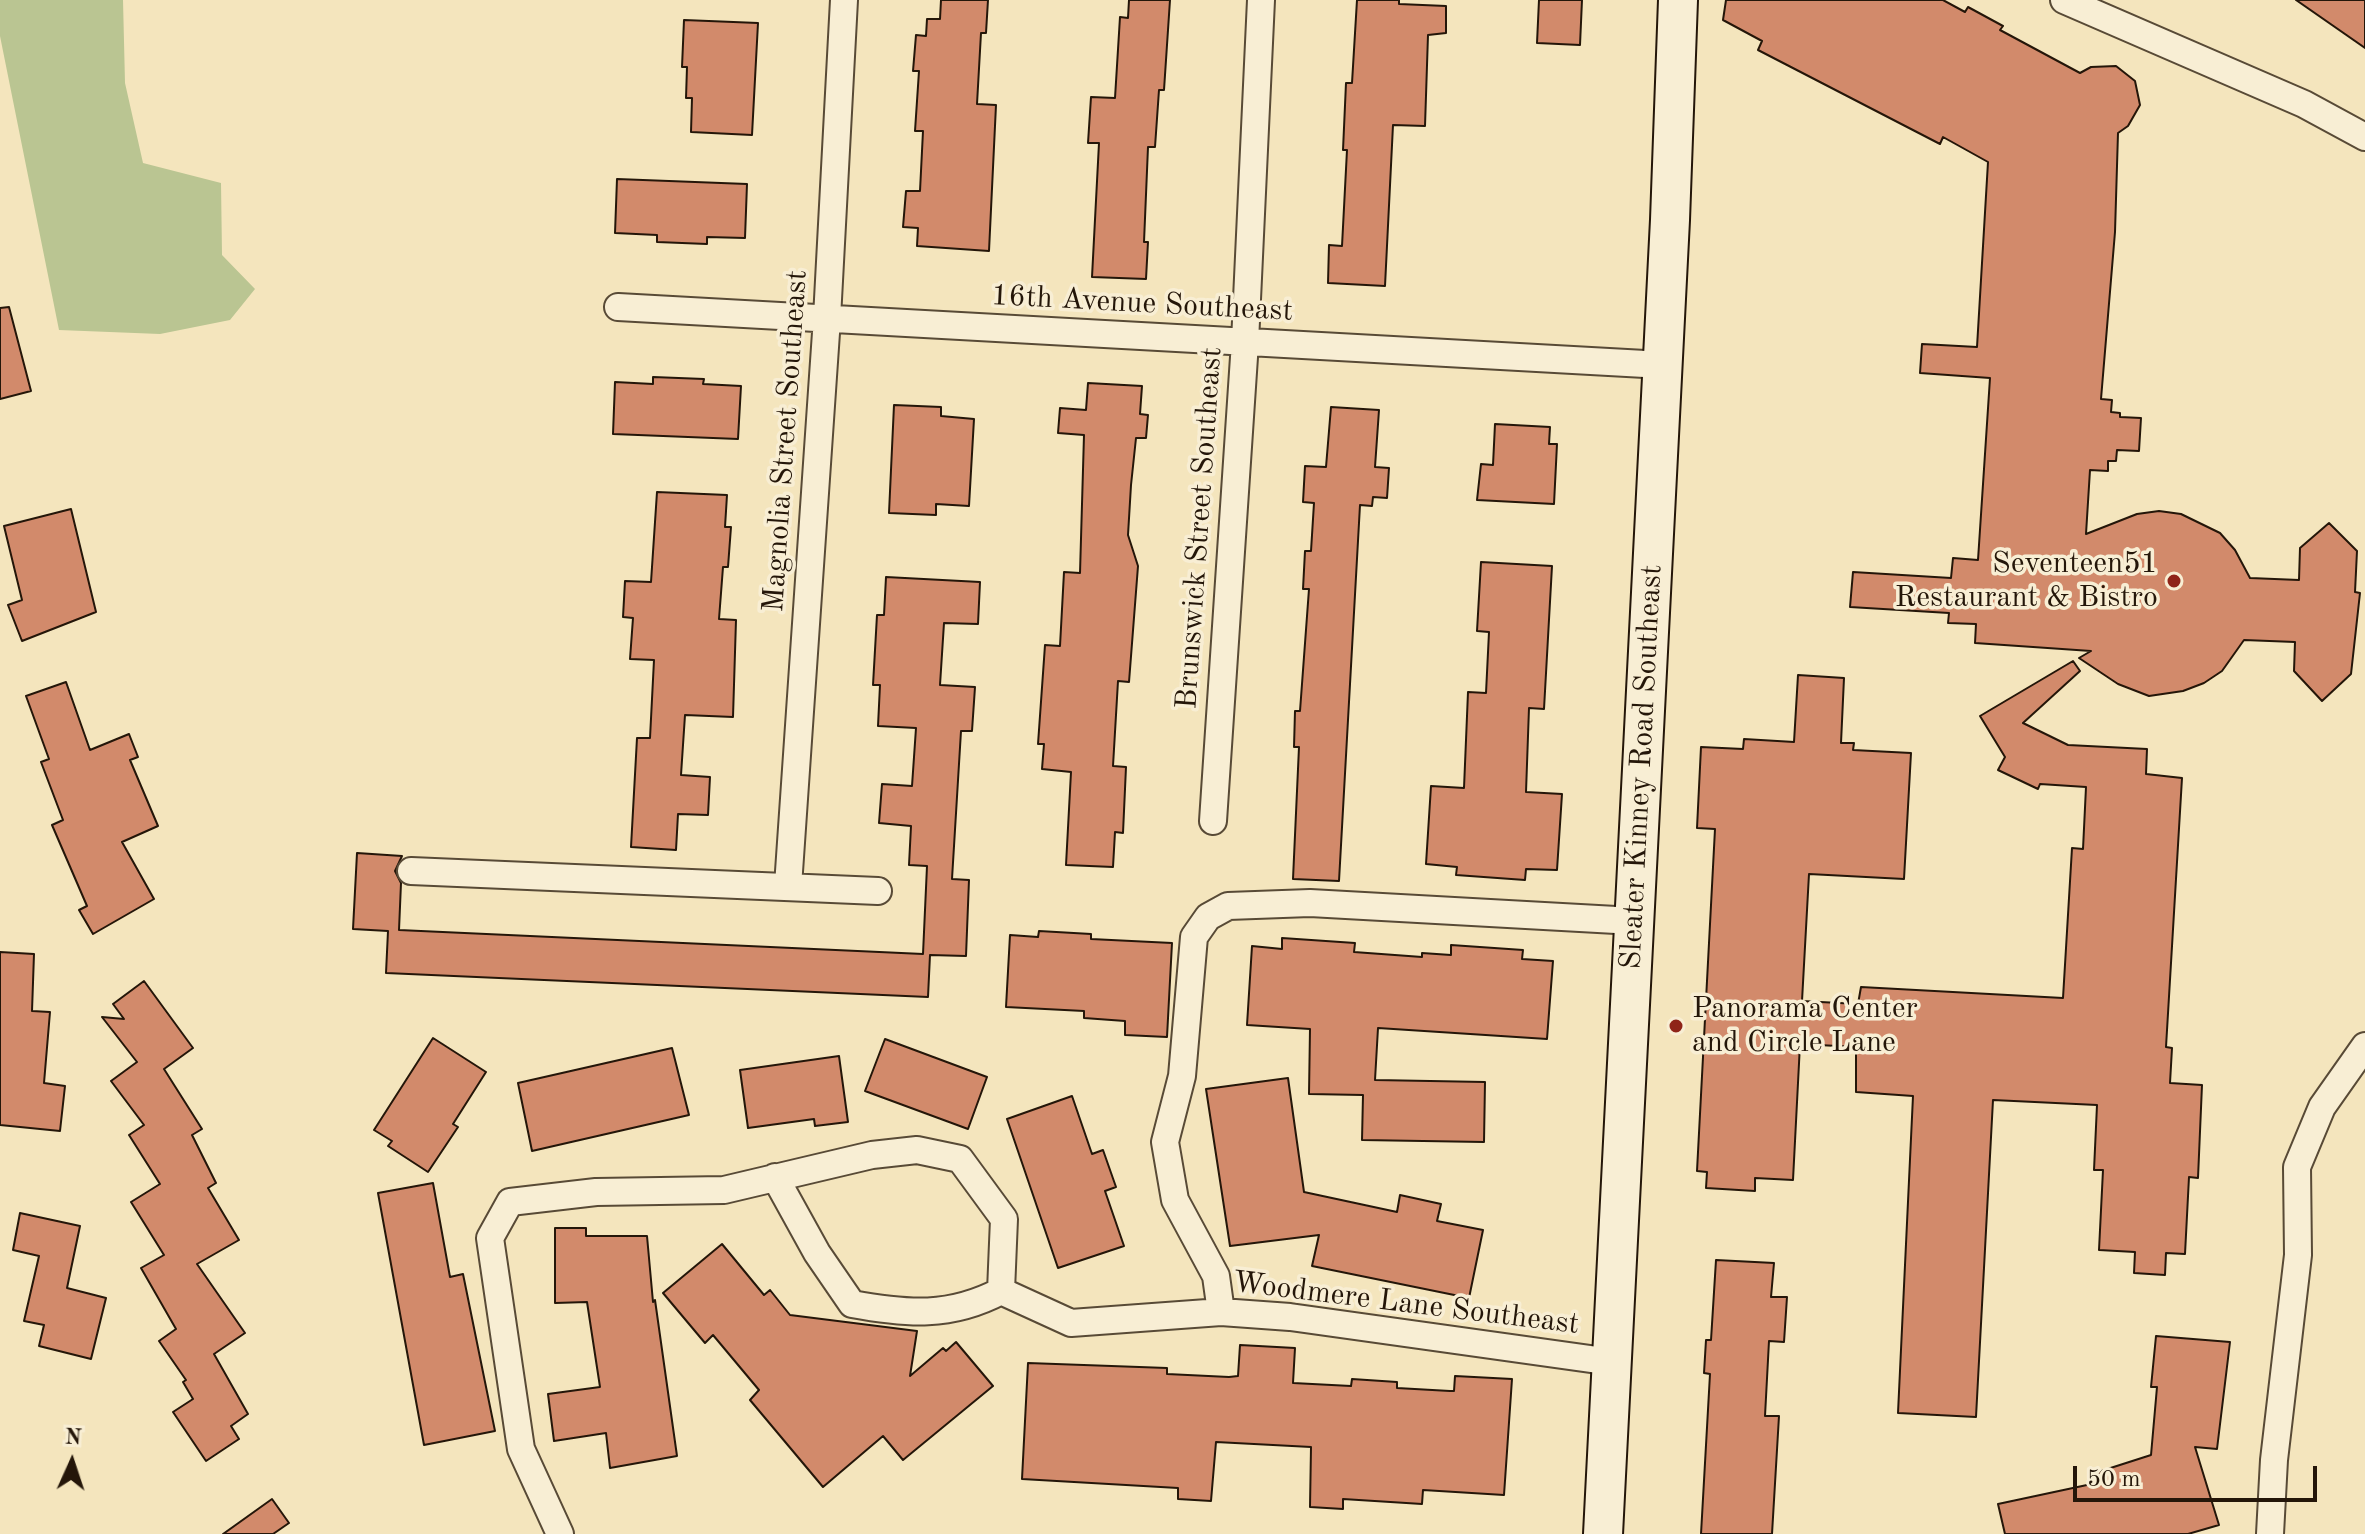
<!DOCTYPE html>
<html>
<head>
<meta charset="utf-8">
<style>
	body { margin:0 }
	#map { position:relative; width:2365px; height:1534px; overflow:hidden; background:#f4e5bd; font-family:"Old Standard TT",serif }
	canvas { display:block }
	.north { position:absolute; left:32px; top:1422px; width:80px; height:80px; -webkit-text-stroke:6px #f8eed4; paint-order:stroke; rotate:3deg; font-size:22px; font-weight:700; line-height:32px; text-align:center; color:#241609 }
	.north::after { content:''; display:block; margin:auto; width:28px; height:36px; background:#241609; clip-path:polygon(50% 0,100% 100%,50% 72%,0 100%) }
	.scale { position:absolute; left:2073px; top:1466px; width:244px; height:36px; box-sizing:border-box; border:4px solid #241609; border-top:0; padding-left:10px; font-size:24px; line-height:28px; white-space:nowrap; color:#241609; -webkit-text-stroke:6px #f8eed4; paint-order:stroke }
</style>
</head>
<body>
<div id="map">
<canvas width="2365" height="1534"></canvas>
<div class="north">N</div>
<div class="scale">50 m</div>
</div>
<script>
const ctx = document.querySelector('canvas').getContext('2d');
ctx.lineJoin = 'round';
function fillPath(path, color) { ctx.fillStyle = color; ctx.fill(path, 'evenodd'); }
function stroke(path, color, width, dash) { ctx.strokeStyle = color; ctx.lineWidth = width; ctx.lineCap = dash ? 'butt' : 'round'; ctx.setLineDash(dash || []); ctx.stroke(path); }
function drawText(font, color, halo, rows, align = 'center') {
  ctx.font = font + ' "Old Standard TT",serif'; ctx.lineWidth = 7; ctx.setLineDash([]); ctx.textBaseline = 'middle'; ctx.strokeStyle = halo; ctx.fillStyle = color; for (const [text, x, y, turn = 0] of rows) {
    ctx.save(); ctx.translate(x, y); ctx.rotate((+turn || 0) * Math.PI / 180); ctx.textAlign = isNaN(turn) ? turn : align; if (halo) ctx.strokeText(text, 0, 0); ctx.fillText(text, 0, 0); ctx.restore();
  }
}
fillPath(new Path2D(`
	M0 0H123L125 83 143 163 221 183 222 255 255 289 230 320 160 334 59 330 0 36Z`), '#bac592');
const building = new Path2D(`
	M941 0H988L986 33H981L977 104 996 105 989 251 917 246 918 228 903 227 906 191H920L923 131H915L919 71H913L916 35 926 36 927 19H940Z
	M1129 0H1170L1164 90H1159L1155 147H1148L1144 242H1148L1146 279 1092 277 1099 143H1088L1091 97 1115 98 1120 17 1128 18Z
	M1357 0H1399V4L1446 6V33L1428 35 1425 126 1393 125 1385 286 1328 283 1329 245 1342 246 1347 150H1343L1346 83H1352Z
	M1539 0H1582L1580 45 1537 43Z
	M1726 0H1943L1965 12 1968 7 2003 26 2000 30 2080 73 2091 67 2116 66 2135 81 2140 105 2128 126 2118 133 2115 232 2101 399 2112 400 2111 412 2120 413V417L2141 418 2139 451 2117 450 2116 461H2108V471L2090 470 2086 534 2137 514 2159 511 2181 514 2220 533 2235 550 2250 578 2299 580 2300 548 2329 523 2357 551 2355 592 2360 593 2351 674 2322 701 2294 671 2295 642 2244 640 2222 671 2204 683 2183 691 2149 696 2118 684 2079 658 2091 651 1975 643 1976 624 1948 623 1949 613 1850 607 1853 572 1951 578 1953 558 1978 560 1990 378 1920 373 1922 344 1977 347 1988 162 1943 137 1940 144 1758 50 1762 41 1723 20Z
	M2296 0H2365V48Z
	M684 20 758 23 752 135 691 132 692 98H686L687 67H682Z
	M617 179 747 184 745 238 707 237V244L657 242V235L615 233Z
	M9 307 31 391 0 399V308Z
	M653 377 704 379 703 384 741 386 738 439 613 434 615 382 653 384Z
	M1088 383 1142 386 1140 414 1148 415 1146 438H1136L1131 485 1128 535 1138 566 1129 682 1118 681 1113 766 1126 767 1123 833 1115 832 1113 867 1066 865 1071 772 1042 769 1044 744H1038L1045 645 1060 646 1064 572 1080 573 1084 435 1058 433 1060 408 1086 410Z
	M894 405 941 407V416L974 419 969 506 936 504V515L889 513Z
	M1331 407 1379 410 1375 467 1389 468 1387 498 1373 497 1372 506 1360 505 1339 881 1293 879 1299 747H1294L1295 711H1300L1309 589H1303L1305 551H1311L1314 503 1303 502 1305 466 1326 467Z
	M1495 424 1550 427 1549 444H1557L1554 504 1477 500 1481 464 1493 465Z
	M657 492 727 495 725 527H731L728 567H723L719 619 736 620 733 717 685 715 681 775 710 777 708 815 678 814 676 850 631 847 637 738H650L654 660 630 659 633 618 623 617 625 581 651 582Z
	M71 509 96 612 22 641 8 605 22 600 4 526Z
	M1481 562 1552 566 1544 709 1529 708 1526 792 1562 794 1557 870 1526 869 1525 880 1456 875 1457 867 1426 864 1431 786 1464 788 1468 692 1486 693 1489 632 1477 631Z
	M886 577 980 582 978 624 944 623 940 685 975 687 972 731H961L952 879 969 880 966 956 930 955 928 997 386 973 388 931 353 929 357 853 402 856 395 871 401 883 399 930 923 954 927 866 909 865 911 826 879 823 882 784 912 786 916 728 878 726 880 685H873L877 615H884Z
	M2073 661 2080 671 2023 723 2068 745 2147 749 2146 774 2182 778 2166 1047 2172 1048 2170 1083 2202 1085 2198 1178 2189 1177 2185 1254 2166 1253 2165 1275 2134 1273 2135 1252 2099 1250 2103 1170H2094L2097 1105 1993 1100 1976 1417 1898 1413 1913 1096 1856 1092V1047L1800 1044 1793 1180 1755 1178V1191L1706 1188 1707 1172 1697 1171 1715 829 1697 828 1701 747 1743 749 1744 739 1794 742 1798 675 1844 678 1841 743H1854L1853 750 1911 753 1904 879 1809 874 1802 1001 1858 1004 1861 987 2063 998 2072 848 2083 849 2086 787 2040 784 2038 789 1998 770 2005 757 1980 716Z
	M66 682 90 750 129 734 138 757 130 760 158 826 122 842 154 899 93 934 79 910 87 906 52 825 63 820 41 762 49 759 26 696Z
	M1039 931 1091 934V939L1172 943 1167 1037 1125 1035V1021L1084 1018V1011L1006 1007 1010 935 1038 937Z
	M1282 938 1355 943 1354 952 1422 957V953L1451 955V945L1523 950 1522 959 1553 961 1547 1039 1378 1028 1375 1080 1485 1082 1484 1142 1362 1140 1363 1095 1309 1094 1310 1029 1247 1025 1252 946 1282 949Z
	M0 952 34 954 32 1011 50 1012 44 1083 65 1086 60 1131 0 1125Z
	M144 981 193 1048 164 1069 202 1129 192 1135 216 1183 208 1188 239 1240 197 1264 245 1333 214 1354 248 1414 231 1426 239 1439 206 1461 173 1412 193 1399 183 1382 186 1380 159 1341 176 1329 141 1268 164 1255 131 1202 160 1184 129 1135 144 1125 111 1081 137 1062 102 1017 124 1019 113 1004Z
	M433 1038 486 1072 453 1124 458 1127 428 1172 388 1146 392 1141 374 1130Z
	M885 1039 987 1077 968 1129 865 1091Z
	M672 1048 689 1115 532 1151 518 1083Z
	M839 1056 848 1122 815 1126 814 1119 748 1128 740 1070Z
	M1288 1078 1304 1192 1397 1212 1400 1195 1441 1204 1437 1221 1483 1230 1469 1298 1312 1266 1319 1235 1230 1246 1206 1089Z
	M1072 1096 1092 1154 1103 1150 1116 1187 1105 1191 1124 1246 1058 1268 1007 1119Z
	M433 1183 450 1277 463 1274 495 1431 424 1445 378 1193Z
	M20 1213 80 1226 67 1288 106 1298 91 1359 39 1346 44 1325 24 1321 39 1256 13 1250Z
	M555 1228H586V1236H647L653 1302 655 1300 677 1456 610 1468 606 1433 554 1441 548 1394 600 1387 587 1302 555 1303Z
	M722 1244 764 1295 770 1290 790 1315 917 1331 910 1376 943 1348 946 1351 956 1342 993 1386 903 1460 883 1436 823 1487 750 1400 759 1390 713 1335 705 1343 663 1293Z
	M1716 1260 1774 1263 1771 1297H1787L1784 1342 1769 1341 1765 1416H1779L1772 1534H1701L1710 1374 1704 1373 1706 1340H1711Z
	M2156 1336 2230 1342 2217 1449 2195 1447 2219 1525 2188 1534H2005L1998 1504 2101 1482 2098 1472 2151 1455 2157 1387H2151Z
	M1240 1345 1295 1348 1293 1383 1351 1386 1352 1379 1397 1382V1388L1450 1391H1454L1455 1376 1512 1379 1504 1495 1423 1490 1422 1504 1343 1499V1509L1310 1507 1311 1447 1216 1442 1211 1501 1178 1499V1488L1022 1479 1028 1363 1167 1368V1374L1229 1377 1238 1376Z
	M272 1499 289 1523 273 1534H223Z`);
fillPath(building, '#d28a6b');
stroke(building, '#241609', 2);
const street = new Path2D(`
	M2064 0 2304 104 2365 137
	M618 307 1663 365
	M1213 821 1245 342 1261 0
	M411 871 878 891
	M788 886 827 318 844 0
	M775 1177 817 1253 852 1304C907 1314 950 1318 1001 1291
	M1001 1291 1071 1323 1221 1312 1290 1317 1612 1362
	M1221 1312 1216 1276 1175 1200 1165 1142 1182 1076 1194 937 1208 917 1228 906 1310 903 1634 921
	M560 1534 521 1449 490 1238 510 1202 596 1192 724 1190 872 1155 917 1150 960 1159 1004 1219 1001 1291
	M2270 1534 2274 1460 2298 1255 2297 1167 2322 1107 2365 1046`);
const secondary = new Path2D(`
	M1603 1534 1670 220 1678 0`);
stroke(street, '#584a36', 30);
stroke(secondary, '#241609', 42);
stroke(street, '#f8eed4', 26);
stroke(secondary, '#f8eed4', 38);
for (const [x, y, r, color] of [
	[2174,581,8,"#8f2418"],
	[1676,1026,8,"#8f2418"]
]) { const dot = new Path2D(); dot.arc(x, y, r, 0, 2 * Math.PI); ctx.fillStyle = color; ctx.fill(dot); stroke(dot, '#f8eed4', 3); }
drawText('30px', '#241609', '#f8eed4', [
	["16th Avenue Southeast",1142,304,3],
	["Magnolia Street Southeast",786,441,-86],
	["Brunswick Street Southeast",1200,528,-86],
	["Sleater Kinney Road Southeast",1642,767,-87],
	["Woodmere Lane Southeast",1406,1304,7]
]);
drawText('30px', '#241609', '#f8eed4', [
	["Seventeen51",2158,564],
	["Restaurant & Bistro",2158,598],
	["Panorama Center",1692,1009,"left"],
	["and Circle Lane",1692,1043,"left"]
], 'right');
</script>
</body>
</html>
